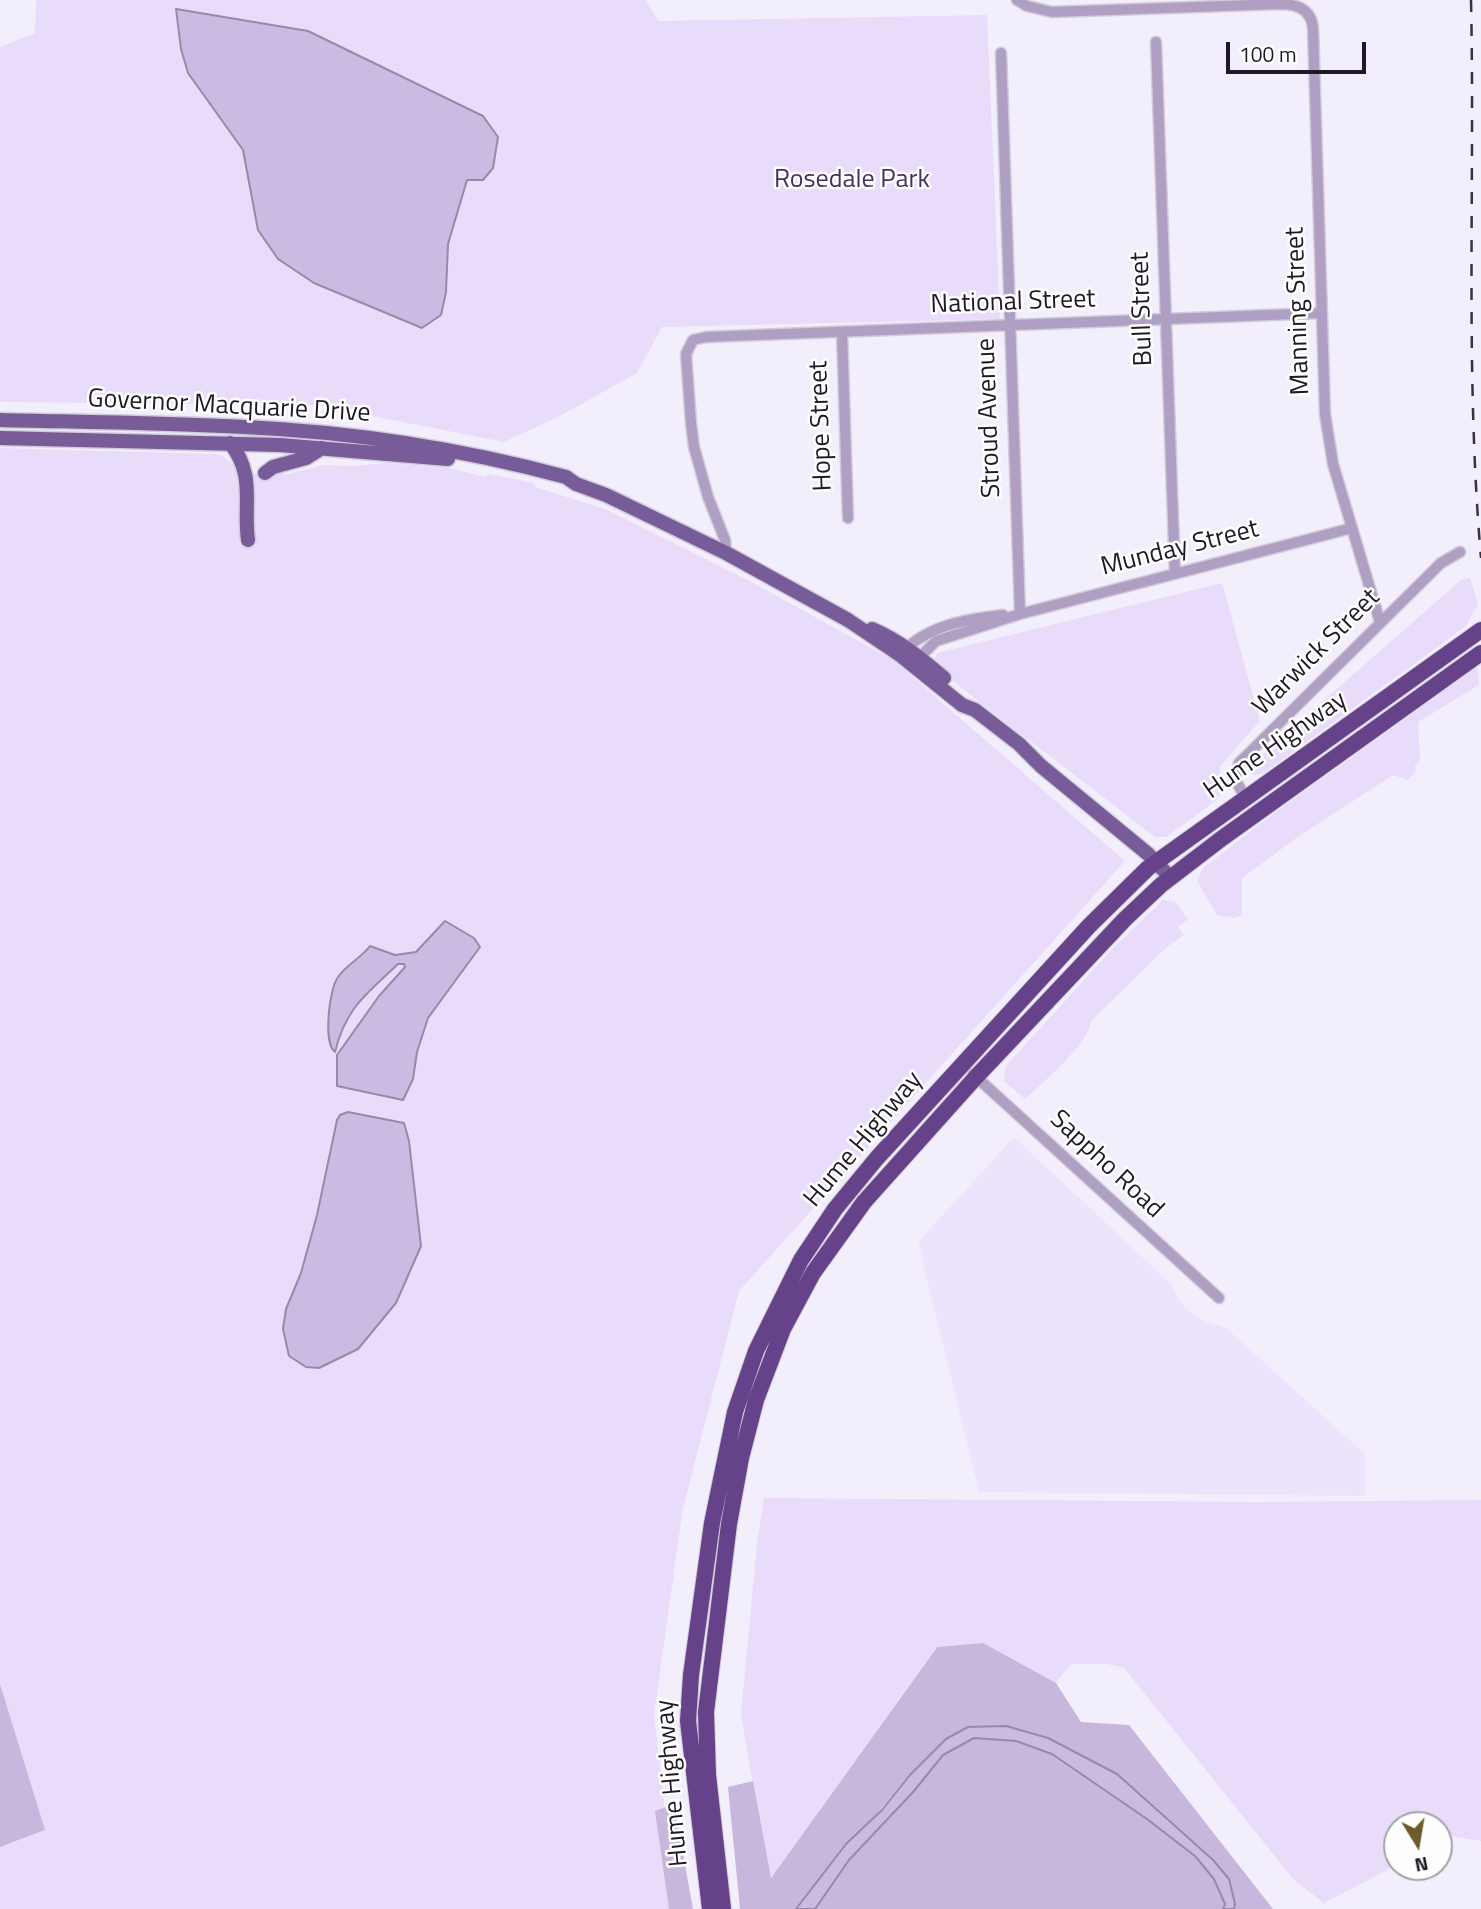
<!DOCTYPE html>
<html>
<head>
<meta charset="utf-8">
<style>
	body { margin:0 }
	#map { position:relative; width:1481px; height:1909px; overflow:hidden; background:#f3eefc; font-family:"Titillium Web",sans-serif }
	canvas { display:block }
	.north { position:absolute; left:1383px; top:1811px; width:70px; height:70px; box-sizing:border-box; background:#fefefe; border:2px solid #a5a2a7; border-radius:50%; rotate:169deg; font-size:19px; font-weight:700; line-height:28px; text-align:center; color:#1f1925 }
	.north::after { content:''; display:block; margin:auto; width:24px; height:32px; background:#6d5c2a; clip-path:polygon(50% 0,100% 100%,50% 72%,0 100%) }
	.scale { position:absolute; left:1226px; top:42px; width:140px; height:32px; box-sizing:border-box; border:4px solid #1f1925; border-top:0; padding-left:9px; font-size:21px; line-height:24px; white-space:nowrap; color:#1f1925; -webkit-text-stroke:5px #fefefe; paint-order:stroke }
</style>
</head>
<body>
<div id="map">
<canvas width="1481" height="1909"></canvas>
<div class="north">N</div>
<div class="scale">100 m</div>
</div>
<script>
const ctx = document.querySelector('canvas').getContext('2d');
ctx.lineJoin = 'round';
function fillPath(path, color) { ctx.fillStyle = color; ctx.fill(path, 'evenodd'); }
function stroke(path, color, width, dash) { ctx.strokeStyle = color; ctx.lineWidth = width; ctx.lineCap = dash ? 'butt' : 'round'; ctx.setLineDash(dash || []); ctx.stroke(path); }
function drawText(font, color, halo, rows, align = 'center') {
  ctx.font = font + ' "Titillium Web",sans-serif'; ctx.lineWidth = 5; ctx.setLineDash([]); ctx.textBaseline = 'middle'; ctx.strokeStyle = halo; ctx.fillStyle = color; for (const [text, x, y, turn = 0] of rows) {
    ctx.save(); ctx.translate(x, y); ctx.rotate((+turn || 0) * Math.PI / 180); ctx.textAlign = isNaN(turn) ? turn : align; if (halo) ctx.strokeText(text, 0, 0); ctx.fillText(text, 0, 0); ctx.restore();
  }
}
fillPath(new Path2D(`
	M1014 1137 1172 1285 1178 1299 1187 1309 1204 1321 1226 1328 1365 1454V1496L979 1492 918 1242Z`), '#eee3fc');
fillPath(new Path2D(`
	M36 0H646L658 21 987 15 1000 319 662 327 637 373 558 417 504 442 316 405 0 402V47L35 33ZM246 22 308 31 368 62 433 90 467 180 448 244 446 292 258 230 243 150Z
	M0 448 215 454 221 455 233 464 235 463 240 472 275 476 281 471 284 475 324 465 352 466 386 463 449 468 486 477 488 474 534 483 535 487 605 509 750 581 894 661 1125 861 739 1291 683 1508 654 1714 676 1909H0V1847L41 1832 0 1692Z
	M1470 578 1478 604 1466 626 1264 773 1253 775 1249 766 1461 580Z
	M1222 583 1260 721 1220 766 1221 792 1217 800 1166 837H1155L933 666 937 653Z
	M1477 667 1479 685 1418 722 1420 760 1415 766 1416 771 1408 780 1393 775 1299 836 1242 878V915L1235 918 1217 915 1197 881 1203 868 1280 809Z
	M1163 900 1175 902 1188 919 1178 927 1184 935 1168 946 1091 1021C1090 1042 1042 1084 1025 1099L1004 1081 1006 1066 1114 947Z
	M764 1498 1257 1502 1481 1500V1841L1450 1836 1439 1842V1825H1397V1865L1324 1903 1294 1880 1124 1668 1107 1664H1071L1056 1683 982 1643 936 1647 770 1879 741 1715 757 1543Z`), '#e8dcfa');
fillPath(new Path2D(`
	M983 1643 1056 1683 1081 1722 1129 1725 1273 1909H1234L1235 1904 1229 1879 1213 1860 1117 1774 1007 1726 946 1739 910 1775 796 1909H740L728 1787 753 1781 771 1878 937 1647Z
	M0 1684 45 1830 0 1847Z
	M974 1738 1016 1741 1052 1754 1147 1819 1195 1856 1214 1879 1225 1904 1223 1909H815L849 1860 914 1791 943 1755Z
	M674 1804 693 1909H669L655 1811Z`), '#c7b7dd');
const water = new Path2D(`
	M176 9 308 31 483 116 498 137 493 168 483 180H467L448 244 446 292 441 315 422 328 314 283 278 259 258 230 243 150 188 73 181 49Z
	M445 921 474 938 480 947 428 1018 417 1052 413 1079 403 1100 337 1086V1055L379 996 405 967 404 964H398C367 994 346 1007 335 1052 323 1043 329 989 338 977 346 965 361 958 370 946L395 955 416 952Z
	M348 1112 404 1123 409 1141 421 1246 396 1303 358 1349 319 1368 306 1367 289 1356 283 1329 286 1309 301 1273 317 1215 337 1120 340 1115Z
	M1006 1726 1048 1738 1117 1774 1213 1860 1229 1879 1235 1904 1234 1909H1223L1225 1904 1214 1879 1195 1856 1147 1819 1052 1754 1016 1741 974 1738 943 1755 914 1791 849 1860 815 1909H796L846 1844 882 1810 910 1775 946 1739 968 1727Z`);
fillPath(water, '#cbbae1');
stroke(water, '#978aa9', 2);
const minor = new Path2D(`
	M1017 0 1027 6 1052 12 1280 4C1297 4 1311 9 1313 28L1325 414 1333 464 1380 622
	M1156 42 1175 574
	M1001 53 1020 614
	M842 332 848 518
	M726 553 725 540 708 497 694 447 691 423 686 354 693 340 706 337 1321 313
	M903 652C928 625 968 619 1003 615
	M916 661 936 641 1020 614 1352 528
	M1246 799 1235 779 1239 763 1441 563 1460 552
	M973 1074 1219 1298`);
const major = new Path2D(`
	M0 420C82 422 164 423 245 427 353 432 462 449 566 477L576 484 606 495 726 553 848 620 900 655 962 705 975 710 1019 744 1041 766 1148 854 1170 877
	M0 438 280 445 448 459
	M230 443C256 475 243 505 248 540
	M265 473 273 467 306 458 322 448
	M872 629C900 641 922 659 944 678`);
const highway = new Path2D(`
	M710 1909 688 1721 691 1675 712 1523 735 1412 756 1351 801 1260 835 1209 877 1158 1089 926 1148 868 1481 630
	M723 1909 708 1775 706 1712 729 1524 741 1458 756 1400 783 1329 813 1273 864 1202 976 1077 1125 919 1161 885 1221 839 1481 653`);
stroke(minor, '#d1ccda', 13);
stroke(major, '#d1ccda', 17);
stroke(highway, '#d1ccda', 18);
stroke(minor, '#afa0c3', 10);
stroke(major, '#785c99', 14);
stroke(highway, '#654289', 16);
stroke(new Path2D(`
	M1471 0C1475 186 1465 373 1481 558`), '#39333f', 2.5, [12, 12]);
drawText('26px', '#473061', '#fefefe', [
	["Rosedale Park",852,181]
]);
drawText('26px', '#1f1925', '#fefefe', [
	["National Street",1013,303,-2],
	["Bull Street",1143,309,-92],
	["Manning Street",1299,311,-92],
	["Governor Macquarie Drive",229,407,3],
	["Stroud Avenue",990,418,-92],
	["Hope Street",822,426,-92],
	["Munday Street",1180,549,-14],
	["Warwick Street",1317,653,-45],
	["Hume Highway",1276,746,-35],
	["Hume Highway",864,1140,-50],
	["Sappho Road",1106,1165,43],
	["Hume Highway",673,1783,-95]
]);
</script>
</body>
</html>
